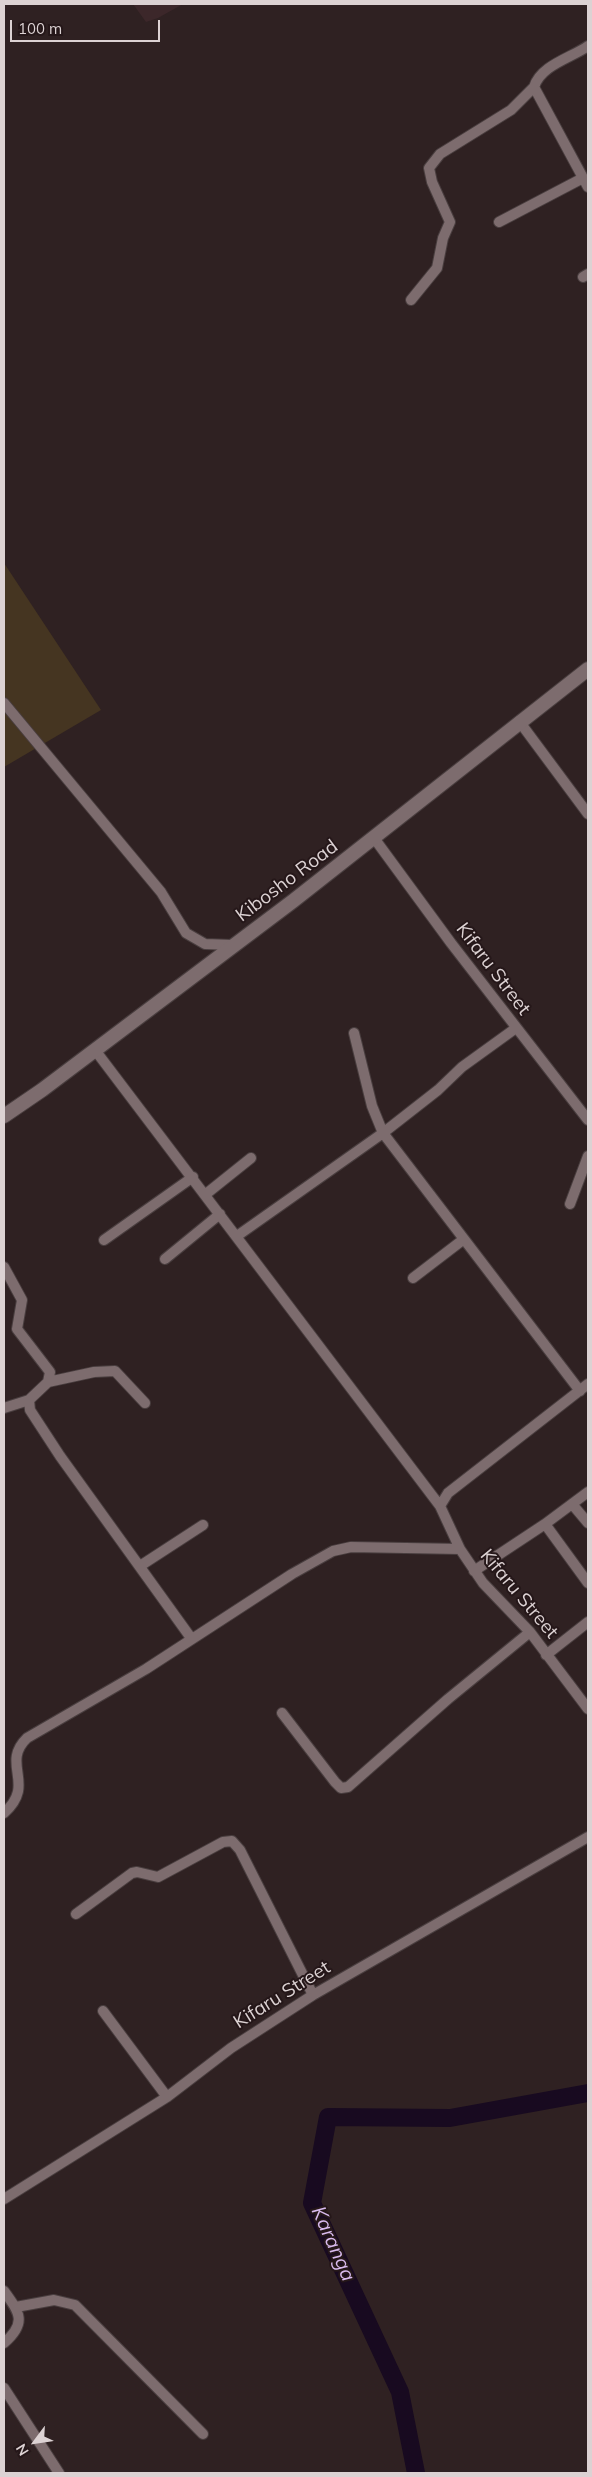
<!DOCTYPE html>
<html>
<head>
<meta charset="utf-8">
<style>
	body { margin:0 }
	#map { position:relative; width:592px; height:2477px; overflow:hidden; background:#2f2122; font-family:Mulish,sans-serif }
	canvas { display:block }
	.frame { position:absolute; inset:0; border:5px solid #dcd2d3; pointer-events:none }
	.north { position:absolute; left:10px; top:2417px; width:50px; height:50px; -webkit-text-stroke:4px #251719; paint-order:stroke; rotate:239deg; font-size:14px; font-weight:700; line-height:20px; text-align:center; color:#dcd2d3 }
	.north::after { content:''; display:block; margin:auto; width:18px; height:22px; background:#dcd2d3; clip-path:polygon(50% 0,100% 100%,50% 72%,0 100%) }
	.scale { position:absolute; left:10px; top:20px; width:150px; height:22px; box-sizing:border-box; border:2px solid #dcd2d3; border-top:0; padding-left:6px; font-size:15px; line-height:18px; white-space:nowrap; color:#dcd2d3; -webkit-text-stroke:4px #251719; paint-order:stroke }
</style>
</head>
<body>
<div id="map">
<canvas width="592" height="2477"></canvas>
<div class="frame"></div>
<div class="north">N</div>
<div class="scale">100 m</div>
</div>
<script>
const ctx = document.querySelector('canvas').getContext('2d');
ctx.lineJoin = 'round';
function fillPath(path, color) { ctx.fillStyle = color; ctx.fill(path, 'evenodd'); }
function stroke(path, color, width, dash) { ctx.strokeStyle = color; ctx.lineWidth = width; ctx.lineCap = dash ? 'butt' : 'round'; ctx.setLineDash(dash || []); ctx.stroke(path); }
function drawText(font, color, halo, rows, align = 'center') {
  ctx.font = font + ' Mulish,sans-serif'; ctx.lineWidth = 4; ctx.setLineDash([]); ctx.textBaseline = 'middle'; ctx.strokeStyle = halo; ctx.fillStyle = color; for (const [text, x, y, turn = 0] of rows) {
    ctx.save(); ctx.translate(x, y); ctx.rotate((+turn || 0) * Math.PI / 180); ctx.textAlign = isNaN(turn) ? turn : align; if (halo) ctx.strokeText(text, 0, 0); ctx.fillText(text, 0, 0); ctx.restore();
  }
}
fillPath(new Path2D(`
	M133 4H183L158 18 146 22Z`), '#3c272a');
fillPath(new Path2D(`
	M4 563 101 710 4 767Z`), '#453521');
stroke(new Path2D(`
	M416 2473 400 2392 312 2203 328 2117 450 2118 588 2093`), '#180a20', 18);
const street = new Path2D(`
	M588 46C571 58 541 65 534 87L588 187
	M499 222 583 178
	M583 277 588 274
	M411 300 437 268 443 238 450 222 432 182 429 168 440 154 511 110 534 87
	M4 703 161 892 186 933 205 944 233 945
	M519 721 588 814
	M374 838 451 943 588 1120
	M354 1033 372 1106 383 1133 580 1391
	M95 1050 440 1506
	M206 1194 251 1158
	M570 1204 588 1156
	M237 1236 383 1133 438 1090 462 1067 516 1028
	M104 1240 193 1177
	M165 1259 220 1214
	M4 1267 22 1300 17 1329 50 1372 48 1382 29 1400 30 1410 60 1456 191 1638
	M413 1278 464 1239
	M48 1382 94 1372 115 1371 145 1403
	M588 1384 448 1493 440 1506 460 1549 483 1583 530 1632 588 1709
	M4 1408 29 1400
	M588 1492 545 1524 588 1583
	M572 1504 588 1523
	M140 1566 203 1525
	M474 1571 545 1524
	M546 1655 588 1622
	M282 1713 335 1782 341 1788 348 1787 448 1699 530 1632
	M4 1813C37 1784 0 1764 27 1738L146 1669 292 1574 333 1551 351 1547 460 1549
	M76 1914 132 1873 137 1872 158 1877 223 1842 232 1841 240 1850 313 1995
	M103 2011 167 2097
	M4 2199 167 2097 231 2048 313 1995 588 1837
	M4 2291C20 2313 27 2323 4 2343
	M16 2307 54 2300 75 2305 203 2434
	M4 2388 59 2473`);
const secondary = new Path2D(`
	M4 1116 42 1090 293 901 588 669`);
stroke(street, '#493e3f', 12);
stroke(secondary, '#493e3f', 16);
stroke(street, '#7d6c6e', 10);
stroke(secondary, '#7d6c6e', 14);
drawText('19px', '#dcd2d3', '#251719', [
	["Kibosho Road",287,881,-37],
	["Kifaru Street",493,969,53],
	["Kifaru Street",519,1594,50],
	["Kifaru Street",282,1995,-32]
]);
drawText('italic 20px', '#d8baed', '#251719', [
	["Karanga",333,2244,66]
]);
</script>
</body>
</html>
